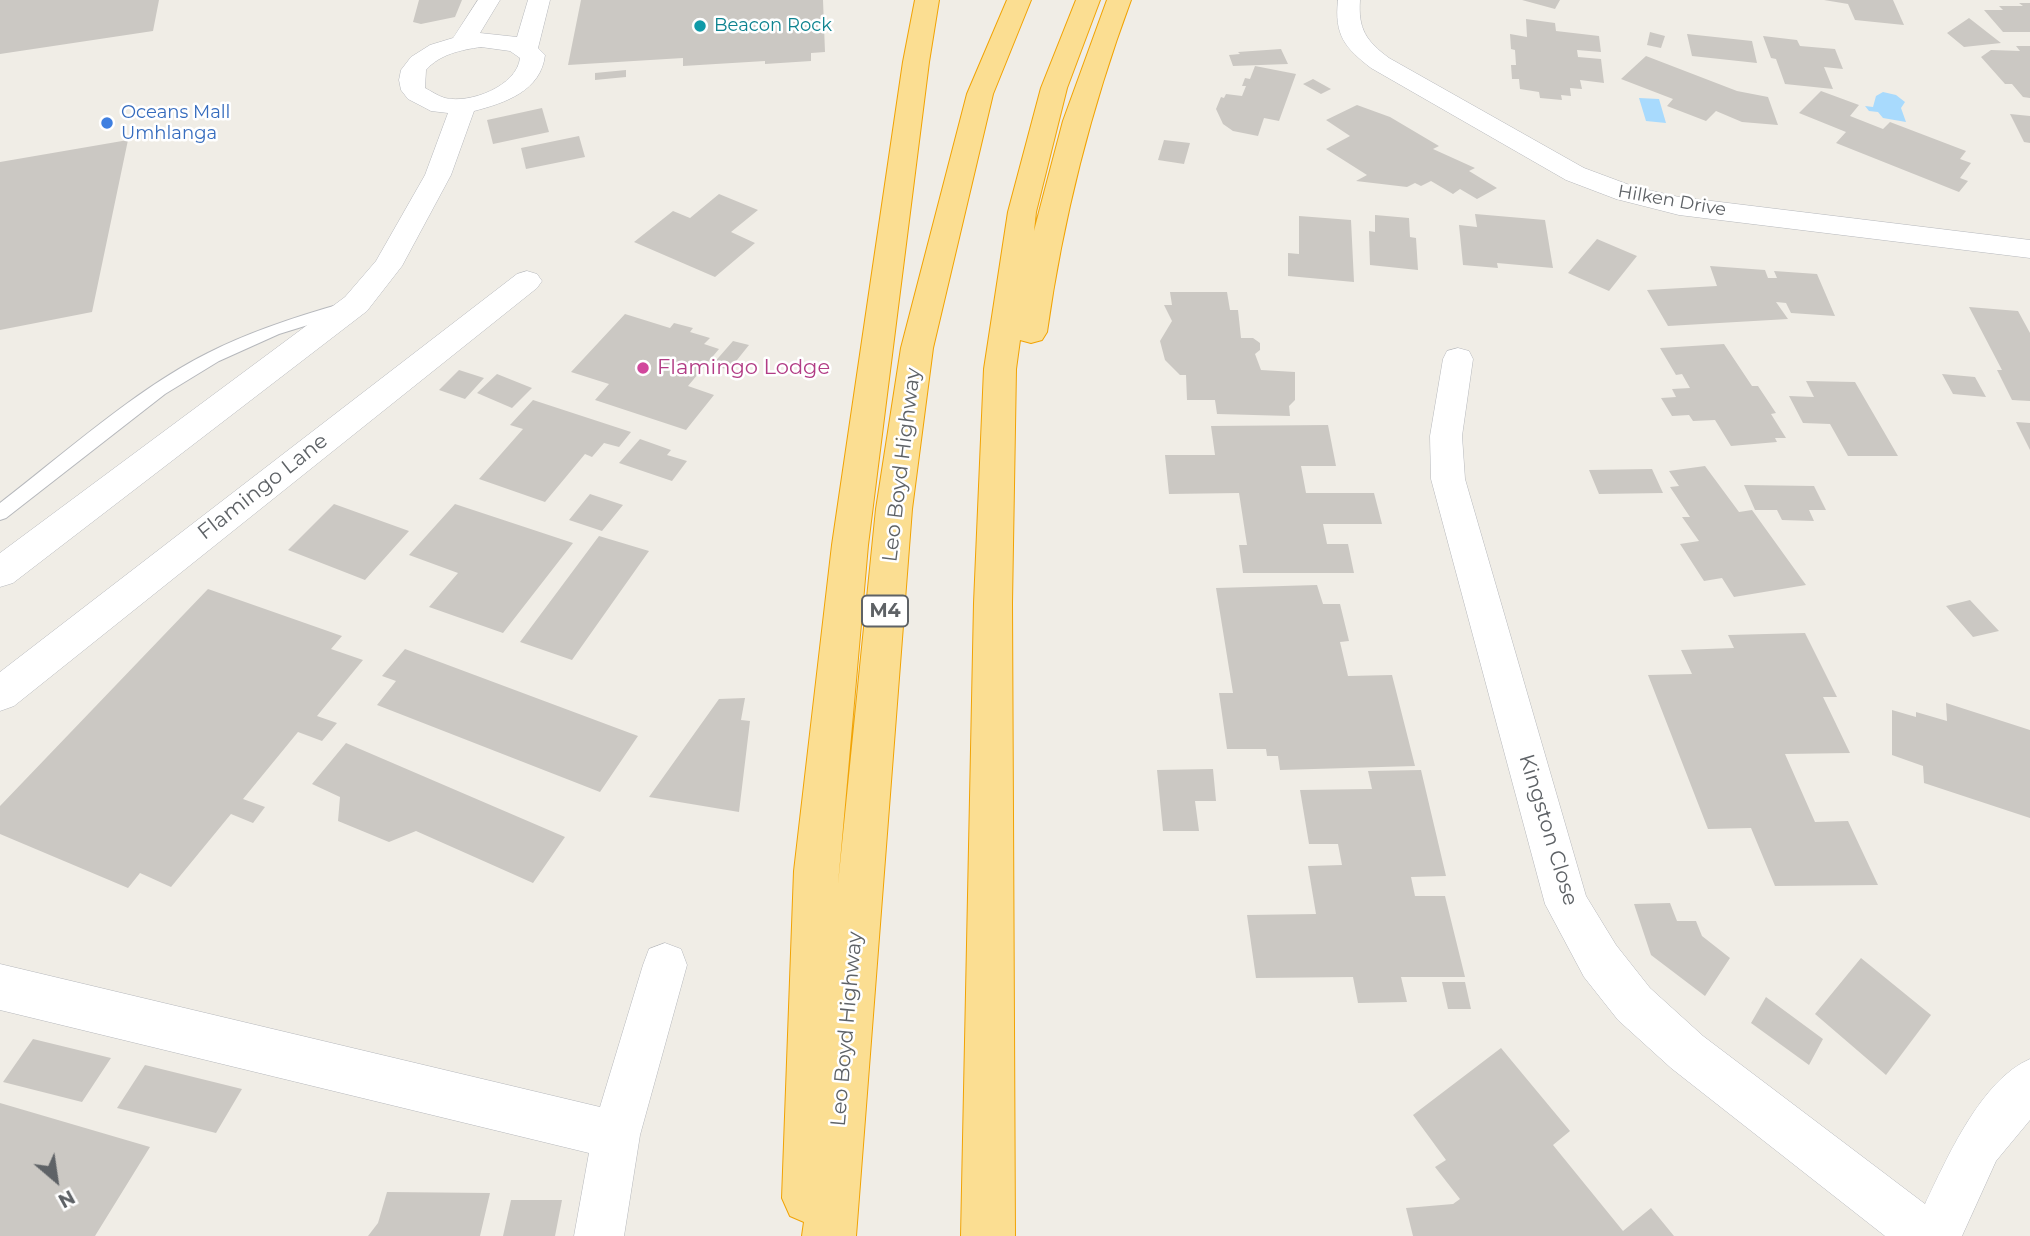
<!DOCTYPE html>
<html>
<head>
<meta charset="utf-8">
<style>
	body { margin:0 }
	#map { position:relative; width:2030px; height:1236px; overflow:hidden; background:#f0ede6; font-family:Montserrat,sans-serif }
	canvas { display:block }
	.north { position:absolute; left:21px; top:1145px; width:70px; height:70px; -webkit-text-stroke:5px #fff; paint-order:stroke; rotate:151deg; font-size:19px; font-weight:700; line-height:28px; text-align:center; color:#5e6266 }
	.north::after { content:''; display:block; margin:auto; width:24px; height:32px; background:#5e6266; clip-path:polygon(50% 0,100% 100%,50% 72%,0 100%) }
</style>
</head>
<body>
<div id="map">
<canvas width="2030" height="1236"></canvas>
<div class="north">N</div>
</div>
<script>
const ctx = document.querySelector('canvas').getContext('2d');
ctx.lineJoin = 'round';
function fillPath(path, color) { ctx.fillStyle = color; ctx.fill(path, 'evenodd'); }
function stroke(path, color, width, dash) { ctx.strokeStyle = color; ctx.lineWidth = width; ctx.lineCap = dash ? 'butt' : 'round'; ctx.setLineDash(dash || []); ctx.stroke(path); }
function drawText(font, color, halo, rows, align = 'center') {
  ctx.font = font + ' Montserrat,sans-serif'; ctx.lineWidth = 5; ctx.setLineDash([]); ctx.textBaseline = 'middle'; ctx.strokeStyle = halo; ctx.fillStyle = color; for (const [text, x, y, turn = 0] of rows) {
    ctx.save(); ctx.translate(x, y); ctx.rotate((+turn || 0) * Math.PI / 180); ctx.textAlign = isNaN(turn) ? turn : align; if (halo) ctx.strokeText(text, 0, 0); ctx.fillText(text, 0, 0); ctx.restore();
  }
}
fillPath(new Path2D(`
	M1883 92 1896 95 1905 102 1901 108 1906 122 1883 118 1878 112 1869 111 1865 106 1873 107 1876 96Z
	M1639 98 1659 99 1666 123 1646 121Z`), '#a8dafd');
fillPath(new Path2D(`
	M0 0H159L153 31 0 54Z
	M419 0H462L455 17 421 24 413 22Z
	M581 0H823L825 52 811 53V61L765 64V61L683 66V58L568 65Z
	M1522 0H1560L1555 9Z
	M1824 0H1893L1904 25 1855 20 1848 4Z
	M2019 3H2030V32H2003L1984 10H2003L1999 6H2023Z
	M1969 18 2001 43 1964 47 1947 33Z
	M1526 19 1555 23 1556 31 1599 36 1601 52 1577 50 1578 57 1601 59 1604 83 1580 80 1582 89 1570 88 1571 96 1561 95 1562 100 1540 98 1539 92 1520 89 1519 79H1512L1511 65H1516L1515 50 1511 49 1510 34 1527 37Z
	M1650 32 1665 36 1661 48 1647 45Z
	M1687 34 1752 41 1757 63 1692 56Z
	M1763 36 1797 40 1800 46 1835 49 1843 69 1824 67 1833 89 1785 84 1776 59 1771 58Z
	M2016 46H2030V98L2023 97 2012 84H2005L1981 57 1991 50 2020 51Z
	M1281 49 1288 64 1233 66 1229 55 1240 54 1238 52Z
	M1646 56 1737 91 1768 97 1778 125 1742 122 1716 111 1706 121 1667 106 1673 99 1621 79Z
	M1255 66 1296 74 1279 121 1264 118 1258 136 1233 131 1223 124 1216 109 1221 97 1224 98 1226 94 1242 96 1246 86H1242L1245 78 1250 79Z
	M626 70V77L595 80V73Z
	M1313 79 1331 89 1321 94 1303 84Z
	M1821 91 1859 105 1850 116 1883 129 1890 122 1966 151 1960 159 1971 163 1960 178 1968 181 1959 192 1836 143 1846 132 1799 113Z
	M1357 105 1390 117 1439 146 1433 149 1475 168 1469 171 1497 188 1477 199 1460 189 1453 194 1431 181 1421 186 1415 183 1407 187 1356 181 1367 175 1326 149 1350 136 1326 120Z
	M542 108 549 132 493 144 487 120Z
	M2010 114 2030 116V143L2024 142Z
	M579 136 585 157 526 169 521 148Z
	M128 140 92 312 0 330V162Z
	M1164 140 1190 143 1184 164 1158 160Z
	M719 194 758 210 731 232 755 243 715 277 634 242 673 211 690 218Z
	M1475 214 1545 220 1553 268 1497 263 1498 268 1463 265 1459 225 1477 227Z
	M1375 215 1409 218 1410 237 1416 238 1418 270 1370 265 1369 231 1375 232Z
	M1299 216 1351 220 1354 282 1288 276V253L1299 254Z
	M1597 239 1637 256 1609 291 1568 273Z
	M1710 266 1765 270 1768 278H1777L1774 271 1817 274 1835 316 1791 313 1786 303 1776 302 1788 319 1668 326 1647 290 1717 286Z
	M1170 292H1227L1230 310H1238L1241 338H1253L1260 343V350L1255 354 1261 370 1295 372V400L1289 406 1290 416 1217 414 1215 400H1187L1186 375H1180L1165 360 1160 341 1172 321 1164 305H1172Z
	M1969 307 2018 311 2030 333V401L2012 400 1997 370H2002Z
	M625 314 670 328 674 323 693 328 690 332 710 338 704 344 719 349 688 386 714 395 686 430 595 400 609 384 571 372Z
	M733 341 749 345 729 370 712 365Z
	M1724 344 1752 386H1758L1776 413 1771 414 1786 438H1775L1777 442 1731 446 1715 420 1693 421 1689 415 1672 416 1661 398 1676 397 1672 389 1690 388 1682 374 1676 375 1660 348Z
	M459 370 484 378 465 399 439 390Z
	M497 374 532 388 512 408 477 393Z
	M1942 374 1975 377 1986 397 1953 394Z
	M1806 381 1855 382 1898 456H1848L1830 424 1803 423 1789 396 1814 397Z
	M533 400 631 432 619 447 604 443 592 457 585 454 545 502 479 479 523 429 510 425Z
	M2016 422 2030 423V450Z
	M1328 425 1336 466H1301L1306 493H1374L1382 524H1323L1327 544H1348L1354 573H1243L1239 545H1247L1239 493 1169 494 1165 455H1215L1211 426Z
	M640 439 671 450 667 455 687 461 672 481 619 463Z
	M1705 466 1739 512 1752 510 1806 585 1734 597 1722 578 1704 581 1680 544 1699 541 1682 517H1690L1670 487 1679 486 1669 471Z
	M1652 469 1663 493 1599 494 1589 470Z
	M1744 485 1814 486 1826 510H1809L1814 521 1782 520 1777 510H1755Z
	M590 494 623 505 602 531 569 520Z
	M334 504 409 531 365 580 288 550Z
	M455 504 573 543 503 633 429 607 458 573 409 555Z
	M599 536 649 551 572 660 520 642Z
	M1317 585 1323 604H1340L1349 641 1340 642 1348 676 1392 675 1415 766 1280 770 1278 756H1267L1266 749H1227L1219 693H1233L1216 588Z
	M208 589 342 636 331 649 363 660 317 716 337 723 322 741 298 732 243 799 265 807 253 823 231 814 171 887 140 873 128 888 0 834V806Z
	M1970 600 1999 631 1973 637 1946 606Z
	M1805 633 1837 697H1823L1850 753 1785 754 1815 822 1848 821 1878 885 1775 886 1751 828 1708 829 1648 675 1692 674 1681 650 1734 648 1728 635Z
	M405 649 638 736 600 792 377 705 396 681 382 676Z
	M745 698 741 720 750 721 739 812 649 797 719 699Z
	M1946 703 2030 730V818L1924 783 1923 766 1892 755V710L1916 717V712L1947 721Z
	M346 743 565 837 533 883 416 831 389 842 338 821 340 797 312 784Z
	M1213 769 1216 801H1195L1199 831H1163L1157 770Z
	M1421 770 1446 876 1411 877 1415 896H1445L1465 977H1401L1407 1002 1358 1003 1353 977 1256 978 1247 915 1316 914 1308 866 1342 865 1338 844H1309L1300 790 1372 789 1368 771Z
	M1670 903 1677 921H1696L1702 936 1730 958 1705 996 1651 955 1634 904Z
	M1861 958 1931 1015 1886 1075 1815 1014Z
	M1442 982H1465L1471 1009H1448Z
	M1766 997 1823 1039 1809 1065 1751 1023Z
	M33 1039 111 1058 82 1102 3 1082Z
	M1501 1048 1570 1131 1553 1145 1623 1231 1651 1208 1674 1236H1413L1406 1208 1453 1204 1460 1199 1435 1167 1446 1160 1413 1115Z
	M145 1065 242 1089 216 1133 117 1108Z
	M0 1103 150 1147 95 1236H0Z
	M387 1192 490 1193 480 1236H368L378 1223Z
	M511 1200H562L555 1236H503Z`), '#cbc8c3');
const lane = new Path2D(`
	M344 303 352 308 350 312 279 334 219 361 165 394 6 518 0 520V503C65 453 136 389 208 353 251 331 298 316 344 303Z`);
const street = new Path2D(`
	M478 0H500L480 33 517 37 528 0H550L538 48 545 55C541 91 505 103 474 111L451 175 402 266 367 311 13 583 0 587V553L345 297 376 261 425 175 448 113 431 111 408 99 401 90 399 80 401 70 411 57 430 45 453 38ZM481 47 510 51 520 58C517 86 470 104 445 98 438 96 431 91 425 88L426 70C440 54 461 50 481 47Z
	M1338 0H1360C1358 29 1366 41 1389 58L1584 168 1635 187 1679 197 2030 240V258L1679 215 1616 199 1566 180 1371 68C1345 48 1334 35 1338 0Z
	M527 271 537 274 542 281 537 288 14 706 0 711V672L517 274Z
	M1458 348 1469 351 1473 359 1462 436 1465 479 1586 896 1616 945 1650 988 1703 1036 1925 1204C1947 1158 1981 1080 2030 1059V1120L1996 1161 1962 1236H1885L1671 1068 1618 1020 1584 977 1545 904 1431 479 1430 436 1443 359 1447 351Z
	M665 943 681 949 687 965 640 1135 624 1236H574L589 1153 0 1010V964L600 1107 643 965 649 949Z`);
const highway = new Path2D(`
	M915 0H939L929 62 868 545 838 884 876 509 901 348 967 94 1007 0H1031L993 94 933 348 912 509 856 1236H802L804 1222 790 1216 782 1198 794 871 832 545 903 62Z
	M1076 0H1100L1067 88 1036 212 1034 231 1063 121 1107 0H1131C1091 108 1063 218 1047 332L1042 340 1031 343 1020 340 1016 369 1012 603 1015 1236H961L974 603 984 369 1008 212 1041 88Z`);
stroke(lane, '#b6b8bc', 2);
stroke(street, '#b6b8bc', 1);
stroke(highway, '#f1a304', 2);
fillPath(lane, '#fff');
fillPath(street, '#fff');
fillPath(highway, '#fbde92');
for (const [x, y, r, color] of [
	[700,26,7,"#0f9aa8"],
	[107,123,7,"#3f7fe0"],
	[643,368,7,"#d1479c"]
]) { const dot = new Path2D(); dot.arc(x, y, r, 0, 2 * Math.PI); ctx.fillStyle = color; ctx.fill(dot); stroke(dot, '#fff', 2.5); }
drawText('18px', '#0d838f', '#fff', [
	["Beacon Rock",714,26]
], 'left');
drawText('18px', '#366cbe', '#fff', [
	["Oceans Mall",121,113],
	["Umhlanga",121,134]
], 'left');
drawText('18px', '#5e6266', '#fff', [
	["Hilken Drive",1672,201,10]
]);
for (const [x, y, w] of [
	[885,611,46]
]) { const box = new Path2D(); box.roundRect(x - w / 2, y - 15.5, w, 31, 5); ctx.fillStyle = '#fff'; ctx.fill(box); stroke(box, '#5e6266', 2); }
drawText('bold 19px', '#5e6266', null, [
	["M4",885,611]
]);
drawText('21px', '#b23c85', '#fff', [
	["Flamingo Lodge",657,368]
], 'left');
drawText('21px', '#5e6266', '#fff', [
	["Leo Boyd Highway",902,465,-83],
	["Flamingo Lane",263,487,-38],
	["Kingston Close",1548,830,73],
	["Leo Boyd Highway",847,1029,-85]
]);
</script>
</body>
</html>
